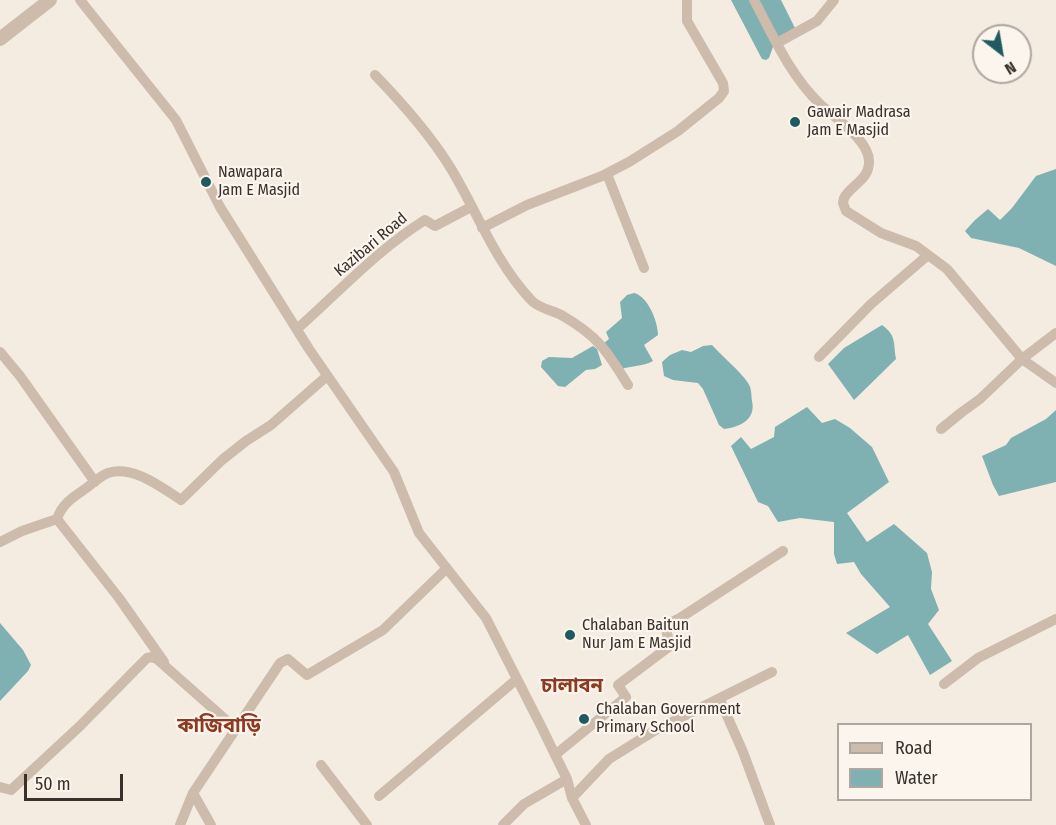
<!DOCTYPE html>
<html>
<head>
<meta charset="utf-8">
<style>
	body { margin:0 }
	#map { position:relative; width:1056px; height:825px; overflow:hidden; background:#f4ebe1; font-family:"Fira Sans Condensed",sans-serif }
	canvas { display:block }
	.legend { position:absolute; left:837px; top:723px; width:195px; height:78px; box-sizing:border-box; background:#fbf5ee; border:2px solid #aea6a0; margin:0; padding:8px 10px; list-style:none; font-size:18px; color:#3b302b }
	.legend li { display:flex; align-items:center; gap:12px; height:30px }
	.legend b { width:30px; border:2px solid #aea6a0 }
	.north { position:absolute; left:972px; top:24px; width:60px; height:60px; box-sizing:border-box; background:#fbf5ee; border:2px solid #aea6a0; border-radius:50%; rotate:149deg; font-size:16px; font-weight:700; line-height:24px; text-align:center; color:#3b302b }
	.north::after { content:''; display:block; margin:auto; width:21px; height:27px; background:#1f5a5e; clip-path:polygon(50% 0,100% 100%,50% 72%,0 100%) }
	.scale { position:absolute; left:24px; top:774px; width:99px; height:27px; box-sizing:border-box; border:3px solid #3b302b; border-top:0; padding-left:8px; font-size:18px; line-height:21px; white-space:nowrap; color:#3b302b; -webkit-text-stroke:4px #fbf5ee; paint-order:stroke }
</style>
</head>
<body>
<div id="map">
<canvas width="1056" height="825"></canvas>
<ul class="legend">
<li><b style="height:8px;background:#cdbbac"></b>Road</li>
<li><b style="height:16px;background:#7fb0b2"></b>Water</li>
</ul>
<div class="north">N</div>
<div class="scale">50 m</div>
</div>
<script>
const ctx = document.querySelector('canvas').getContext('2d');
ctx.lineJoin = 'round';
function fillPath(path, color) { ctx.fillStyle = color; ctx.fill(path, 'evenodd'); }
function stroke(path, color, width, dash) { ctx.strokeStyle = color; ctx.lineWidth = width; ctx.lineCap = dash ? 'butt' : 'round'; ctx.setLineDash(dash || []); ctx.stroke(path); }
function drawText(font, color, halo, rows, align = 'center') {
  ctx.font = font + ' "Fira Sans Condensed","Noto Sans Bengali",sans-serif'; ctx.lineWidth = 4.5; ctx.setLineDash([]); ctx.textBaseline = 'middle'; ctx.strokeStyle = halo; ctx.fillStyle = color; for (const [text, x, y, turn = 0] of rows) {
    ctx.save(); ctx.translate(x, y); ctx.rotate((+turn || 0) * Math.PI / 180); ctx.textAlign = isNaN(turn) ? turn : align; if (halo) ctx.strokeText(text, 0, 0); ctx.fillText(text, 0, 0); ctx.restore();
  }
}
fillPath(new Path2D(`
	M731 0H781L798 34 775 41 769 58 766 60 762 59Z
	M1056 169V266L1019 248 971 238 965 231 975 220 988 209 1000 220 1012 208 1036 176Z
	M634 293C648 296 658 322 658 335L644 345 653 361C644 366 631 366 621 369L603 344 609 339 606 332 622 318 620 302 627 295Z
	M882 325C897 336 893 343 896 359L854 400 828 364 844 348Z
	M712 345C722 356 740 371 748 383 752 389 751 394 752 401 756 419 741 427 724 429L719 425 703 389 698 383 673 380 664 376 662 362 670 355 682 350 691 352 703 346Z
	M593 346 597 349 602 365 595 369 586 370 565 387 558 386 541 367 542 361 549 357 572 358Z
	M807 407 822 423 835 419 850 428 872 447 889 482 847 513 867 542 894 524 927 553 932 572 931 589 939 610 928 624 952 661 930 675 908 635 877 654 846 633 890 607 861 574 854 562 837 564 834 554V522L800 518 778 522 768 506 758 502 731 446 741 437 751 449 774 437 775 427Z
	M1056 410V482L999 496 993 485 982 456 1006 445 1011 438 1046 419Z
	M0 623 23 650 31 665 28 671 0 701Z`), '#7fb0b2');
stroke(new Path2D(`
	M80 0 176 120 220 207 309 349 394 472 419 533 486 618 541 726 567 779 572 798 586 825
	M754 0C773 36 790 75 820 104 834 117 870 141 869 162 869 180 851 185 844 198L843 203 846 211 881 233 916 246 947 269 1022 359 1056 383
	M777 43 817 21 834 0
	M375 75C403 104 429 133 450 167 477 211 495 262 531 300 539 309 553 310 563 316 599 337 607 351 628 385
	M607 174 644 268
	M482 228 527 205 602 176 629 162 678 131 719 98 724 91 723 83 687 21V0
	M297 329C339 292 377 250 425 220L435 226 471 207
	M0 352 20 376 95 482
	M819 357 871 304 928 255
	M941 429 962 412 980 399 1022 359 1056 333
	M57 519C62 504 72 498 85 489 92 484 100 476 108 473 133 465 161 487 181 500L222 460 246 441 271 425 327 376
	M57 519 119 598 164 662
	M0 542 22 531 57 519
	M944 684 978 658 1056 619
	M720 700 743 752 770 825
	M555 755 626 697 618 685 670 646 665 625 680 618 783 551
	M321 765 367 825
	M0 787 11 790 80 726 147 658 152 657 157 659 235 728
	M193 793 211 825
	M379 796 517 679
	M572 798 609 759 654 731 772 672
	M180 825 193 793 280 663 288 659 307 675 383 630 446 569
	M503 825 524 804 567 779`), '#cdbbac', 10);
stroke(new Path2D(`
	M0 39 50 0`), '#cdbbac', 14);
for (const [x, y, r, color] of [
	[795,122,6,"#1f5a5e"],
	[206,182,6,"#1f5a5e"],
	[570,635,6,"#1f5a5e"],
	[584,719,6,"#1f5a5e"]
]) { const dot = new Path2D(); dot.arc(x, y, r, 0, 2 * Math.PI); ctx.fillStyle = color; ctx.fill(dot); stroke(dot, '#fbf5ee', 2); }
drawText('16px', '#3b302b', '#fbf5ee', [
	["Gawair Madrasa",807,113],
	["Jam E Masjid",807,131],
	["Nawapara",218,173],
	["Jam E Masjid",218,191],
	["Chalaban Baitun",582,626],
	["Nur Jam E Masjid",582,644],
	["Chalaban Government",596,710],
	["Primary School",596,728]
], 'left');
drawText('16px', '#3b302b', '#fbf5ee', [
	["Kazibari Road",371,245,-40]
]);
drawText('bold 20px', '#8c3b22', '#fbf5ee', [
	["চালাবন",572,686],
	["কাজিবাড়ি",219,726]
]);
</script>
</body>
</html>
